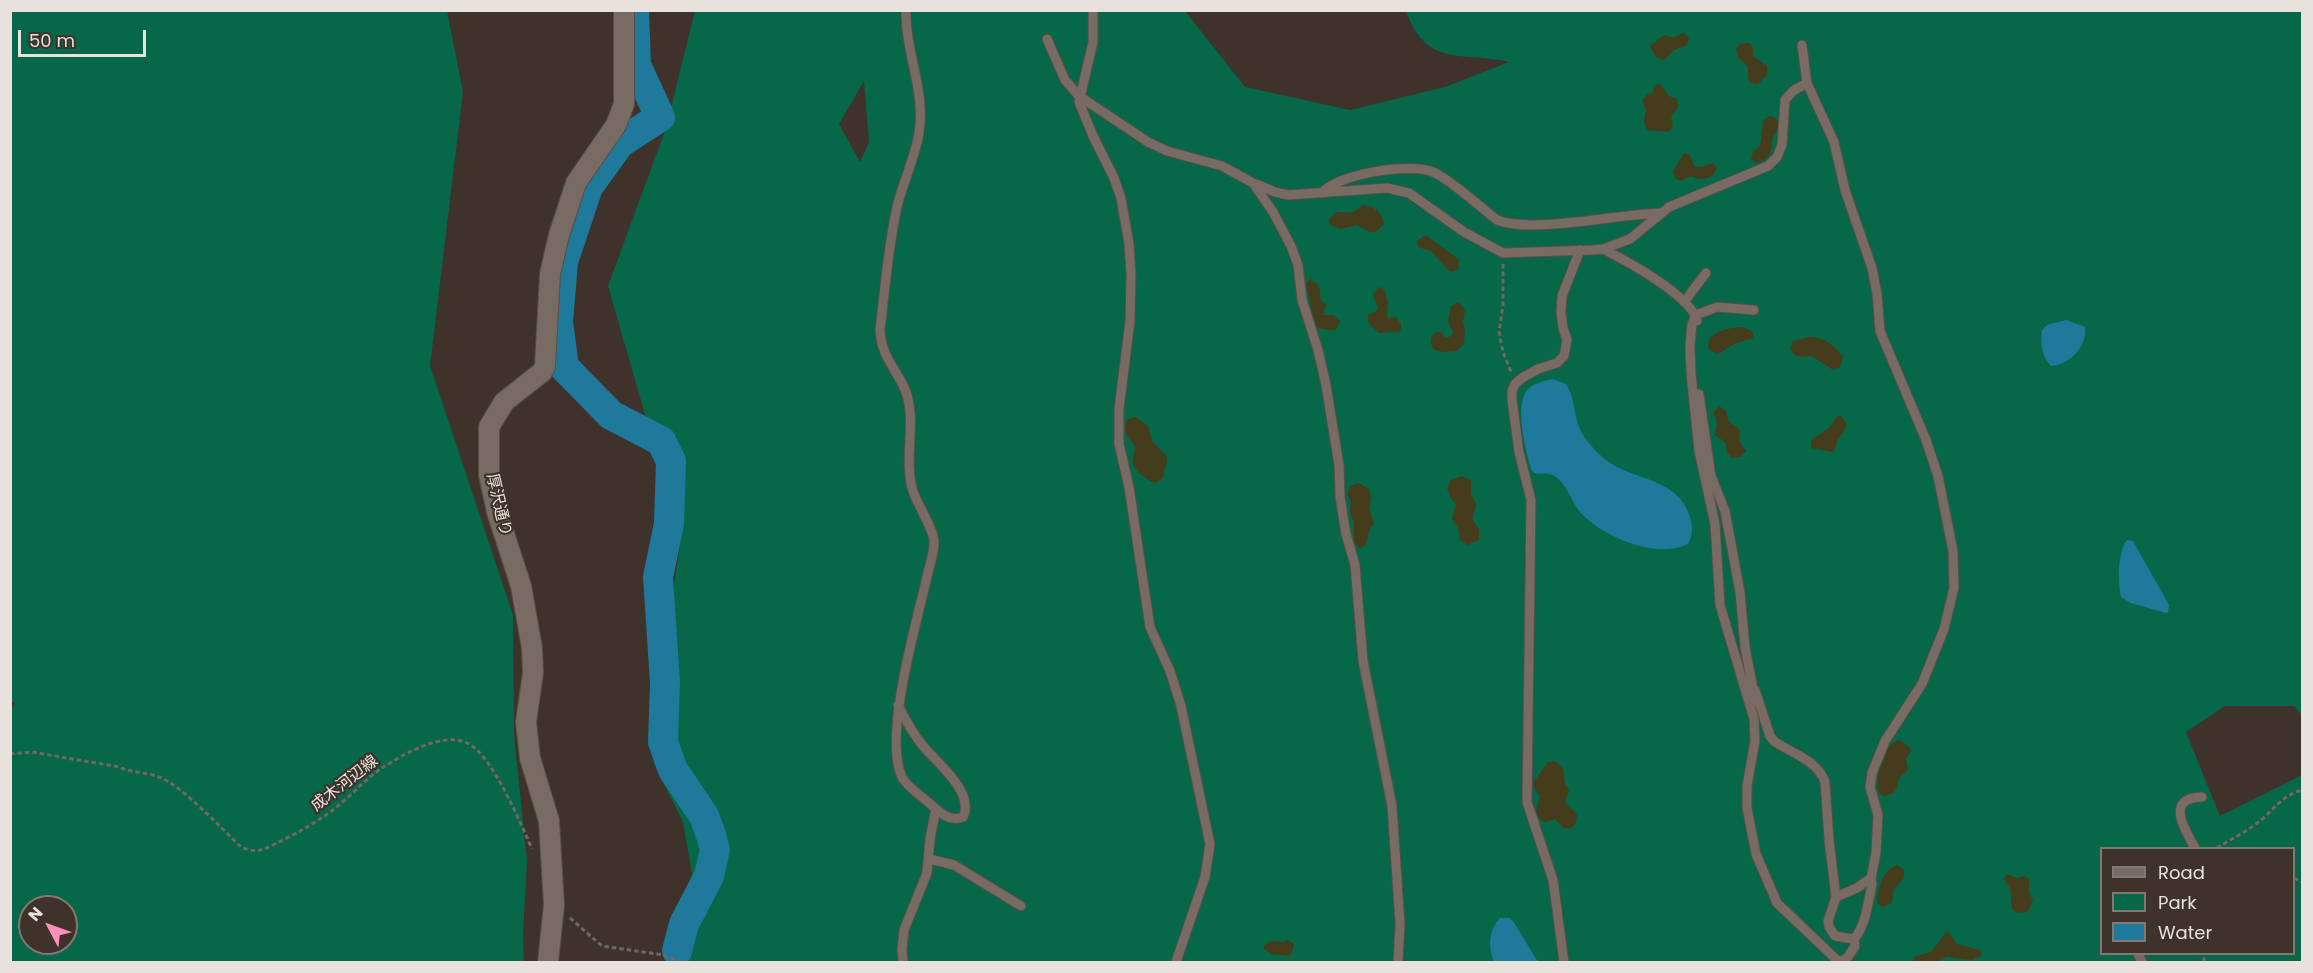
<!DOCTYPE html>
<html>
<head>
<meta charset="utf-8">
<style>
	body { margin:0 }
	#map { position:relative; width:2313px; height:973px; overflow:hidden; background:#3e322b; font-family:Poppins,sans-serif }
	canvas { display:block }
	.frame { position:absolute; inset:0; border:12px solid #e8e1dc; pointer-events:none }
	.legend { position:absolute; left:2100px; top:847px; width:195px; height:108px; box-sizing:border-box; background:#3e322b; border:2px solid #827872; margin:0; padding:8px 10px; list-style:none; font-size:18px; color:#e8e1dc }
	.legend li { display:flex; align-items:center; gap:12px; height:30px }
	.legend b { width:30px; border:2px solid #827872 }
	.north { position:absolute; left:18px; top:895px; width:60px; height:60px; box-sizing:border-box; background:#3e322b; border:2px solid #827872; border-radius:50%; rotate:311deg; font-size:16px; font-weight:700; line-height:24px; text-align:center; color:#e8e1dc }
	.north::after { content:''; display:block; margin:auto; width:21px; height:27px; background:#ff8eba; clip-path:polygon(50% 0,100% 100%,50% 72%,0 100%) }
	.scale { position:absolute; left:18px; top:30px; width:128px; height:27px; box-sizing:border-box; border:3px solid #e8e1dc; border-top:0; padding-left:8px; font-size:18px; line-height:21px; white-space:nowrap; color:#e8e1dc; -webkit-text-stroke:4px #3e322b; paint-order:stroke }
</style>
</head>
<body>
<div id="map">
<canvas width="2313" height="973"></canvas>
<div class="frame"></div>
<ul class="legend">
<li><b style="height:8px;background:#776b63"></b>Road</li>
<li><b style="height:16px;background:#076749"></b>Park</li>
<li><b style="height:16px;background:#1e799b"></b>Water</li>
</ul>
<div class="north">N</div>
<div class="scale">50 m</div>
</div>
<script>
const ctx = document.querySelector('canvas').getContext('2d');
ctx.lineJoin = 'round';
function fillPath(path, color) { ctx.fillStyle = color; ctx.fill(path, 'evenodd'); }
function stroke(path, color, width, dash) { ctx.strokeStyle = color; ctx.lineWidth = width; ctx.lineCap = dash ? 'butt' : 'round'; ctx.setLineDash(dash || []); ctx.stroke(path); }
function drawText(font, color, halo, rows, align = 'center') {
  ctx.font = font + ' Poppins,"Noto Sans JP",sans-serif'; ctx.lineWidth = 4.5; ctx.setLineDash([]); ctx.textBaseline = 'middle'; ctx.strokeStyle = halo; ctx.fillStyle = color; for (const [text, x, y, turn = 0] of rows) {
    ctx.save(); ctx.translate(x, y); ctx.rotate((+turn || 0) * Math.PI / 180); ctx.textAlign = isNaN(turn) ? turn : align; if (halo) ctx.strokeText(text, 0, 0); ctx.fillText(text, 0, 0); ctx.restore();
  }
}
fillPath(new Path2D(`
	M11 10 447 11 463 92 430 366 513 615 514 735 527 861 523 932 524 962H11L10 713 15 703 10 700ZM30 907H66V943H30Z
	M695 11H1185L1245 87 1350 110 1445 87 1509 62C1463 51 1427 69 1406 11H2302V715L2294 706H2225L2186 732 2220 816 2302 775V962H665L667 943 692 874 683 822 654 764 659 679 681 540 608 286 666 128ZM864 81 869 142 860 162 839 124ZM2102 848H2294V954H2102Z`), '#076749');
fillPath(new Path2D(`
	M1683 33 1689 37 1687 45 1674 50 1664 60 1657 58 1650 48 1651 45 1664 35 1673 38Z
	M1741 43H1749L1753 48V56L1767 66V75L1758 84 1750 83 1748 78V67L1738 57 1736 49Z
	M1660 84 1669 96 1677 99C1681 108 1675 111 1671 117L1673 126 1669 132 1647 130 1644 123 1646 109 1642 100 1647 94H1651L1656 85Z
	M1770 116 1776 118C1782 131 1774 131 1772 141 1771 147 1772 150 1769 156L1761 162 1757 163 1751 159 1753 152 1760 146 1763 120Z
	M1684 153 1690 155 1694 166 1701 167 1713 163 1717 168C1713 180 1701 181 1691 176L1681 181 1676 179 1673 171Z
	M1363 205C1375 206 1382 213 1384 224L1376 232H1370L1357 225 1341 229 1330 225 1329 220C1339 206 1342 216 1354 211 1357 210 1360 207 1363 205Z
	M1424 236 1428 237 1457 258 1459 261 1458 270 1450 272 1431 251 1418 247 1417 241Z
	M1310 279C1320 284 1321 290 1320 299L1326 305 1323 315H1334L1340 321 1335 331 1318 328 1315 325 1306 284Z
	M1378 287 1384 289 1388 304 1387 318 1396 317 1401 324V329L1399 332 1379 333 1368 322V315L1376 311 1378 308 1373 295Z
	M1458 302 1465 310 1463 323 1465 329 1464 344 1457 351 1443 352 1434 350C1430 345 1430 338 1434 333L1441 332 1446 338 1451 336 1453 332 1448 322 1451 306Z
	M1743 327 1753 332V338L1734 344 1718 354 1709 350C1704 331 1729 328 1743 327Z
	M1810 337C1823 337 1835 345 1843 357L1840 367 1833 370 1812 356 1802 357 1794 355 1790 348 1793 341Z
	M1719 406 1726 411 1729 422 1740 430 1739 441 1746 451 1741 457 1732 458 1727 452 1725 442 1715 435 1717 422 1713 413Z
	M1837 416H1841L1847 424 1843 433 1838 439 1834 452 1811 448V440L1829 428Z
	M1135 417 1148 426 1152 441 1166 455 1167 460 1163 477 1157 483C1149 482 1135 472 1133 463 1132 458 1135 452 1135 447 1129 437 1122 433 1127 420Z
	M1462 476 1471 481V495C1481 509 1472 507 1473 521L1479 529V540L1467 545 1460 540 1458 528 1452 520 1456 504 1450 497 1447 488 1451 480Z
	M1358 483 1369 489 1371 498 1369 508 1374 524 1369 531 1366 545 1359 548 1354 542V522L1350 513 1351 502 1347 495 1350 486Z
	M1896 741H1901L1909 747 1911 751 1906 759 1908 770C1907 771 1901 776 1900 777 1895 788 1900 793 1884 796L1880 794C1872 779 1884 762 1888 748Z
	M1555 761 1563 768 1565 784 1569 790 1565 803 1577 814 1576 823 1570 829 1563 828 1555 819 1545 822 1541 821 1536 811 1540 796 1532 784 1548 762Z
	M1897 865 1904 870V878L1894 889 1892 903 1882 907 1877 903C1878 889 1882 870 1897 865Z
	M2007 874 2017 878 2025 876C2032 881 2029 883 2029 890 2029 894 2032 898 2033 901L2028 911C2006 918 2013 901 2010 889 2009 886 2006 883 2004 880Z
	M1946 932 1949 933 1957 944 1980 950 1982 952 1981 956 1972 960 1947 957 1937 962H1912L1916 956 1931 952Z
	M1288 940 1294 944 1292 953 1289 956 1271 954 1264 949V946L1270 941 1284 942Z`), '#453c1c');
fillPath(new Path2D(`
	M2066 320 2085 327C2088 345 2070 365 2051 366 2042 358 2040 341 2042 330L2047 325Z
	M1553 379 1566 384C1578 402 1571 423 1589 443 1597 453 1606 461 1617 467 1645 481 1679 482 1690 517 1693 528 1693 534 1688 544 1656 560 1601 536 1579 511 1571 500 1567 485 1556 477 1549 471 1542 475 1534 473L1531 469C1526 450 1514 407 1527 390 1534 383 1544 381 1553 379Z
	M2127 540 2133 541 2169 605 2168 612 2166 613 2131 603 2121 597C2118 581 2117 554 2127 540Z
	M1500 918H1509L1513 921 1538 962H1494C1488 946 1488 932 1500 918Z`), '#1e799b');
stroke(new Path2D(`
	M634 10 636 65 660 117 620 143 588 187 563 262 558 322 564 367 611 415 661 441 671 461 669 524 658 577 665 683 663 742 673 770 704 816 711 835 715 850 709 876 684 924 677 951`), '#1e799b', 30);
const lane = new Path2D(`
	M1093 10V42L1079 102 1093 136 1114 178 1121 198 1129 244 1131 275 1130 321 1119 409V444L1129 487 1150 627 1170 671 1181 706 1210 844 1205 877 1176 962
	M1047 39 1065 80 1079 96 1148 142 1167 151 1222 166 1253 183 1273 212 1291 246 1298 265 1302 300 1318 350 1326 385 1339 465 1340 497 1346 534 1355 565 1363 661 1392 806 1400 924 1398 962
	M1802 45 1807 83 1834 142 1845 190 1872 268 1877 294 1880 331 1926 440 1938 476 1953 551 1954 588 1944 629 1922 684 1885 741 1872 773 1870 787 1878 815 1876 853 1871 878 1857 888 1836 897
	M1256 184 1275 192 1288 195 1387 188 1409 193 1464 232 1503 253 1591 250 1603 249 1630 239 1669 207 1768 166 1777 157 1782 145 1785 100 1793 91 1807 83
	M1322 193C1337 174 1411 162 1433 172 1450 179 1480 207 1497 220 1534 234 1617 214 1660 213
	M1603 249C1625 260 1692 296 1697 321
	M1684 302 1706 273
	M1754 310 1717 307 1696 315 1692 324 1690 346 1691 374 1699 451 1715 524 1720 605 1754 719 1755 741 1747 786V808L1756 854 1777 903 1839 962
	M1699 394 1711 476 1725 511 1740 592 1745 647 1752 683 1753 701
	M1755 690 1770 736 1775 742C1792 753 1818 761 1825 782L1829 840 1836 897 1828 921 1829 927 1835 936 1854 939C1866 925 1868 903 1872 884L1871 878
	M898 705C905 719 913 734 923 746 937 763 975 792 963 817 950 823 938 811 928 802 920 795 907 787 902 777 883 738 916 625 926 581 928 569 935 553 934 541 934 530 917 504 913 491 903 459 917 423 906 392 897 369 881 357 880 330 885 289 888 248 897 207 903 182 915 158 919 133 926 91 905 52 906 10
	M2195 848C2185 830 2164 798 2202 797
	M929 859 954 865 1021 906
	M2138 954 2142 962
	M903 962 902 949 904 930 927 873 930 839 936 809
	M1564 962 1553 880 1527 802 1531 500 1519 452 1512 400V391L1515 384 1522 378 1538 369 1557 363 1564 356 1567 340 1563 328 1561 312 1562 296 1580 250
	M1840 962 1848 957 1855 946 1854 939`);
const street = new Path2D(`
	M548 962 554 905 549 821 530 758 526 722 533 673 532 648 521 586 497 512 489 475V427L504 402 542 372 545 366 550 274 559 235 576 183 616 125 624 104V10`);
stroke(lane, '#574e47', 11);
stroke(street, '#574e47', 22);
stroke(new Path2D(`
	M1503 264V305L1499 332 1503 352 1511 372
	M10 754 32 752 119 767C132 773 146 772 159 777 180 784 223 830 241 847 259 855 266 848 283 840 301 831 317 822 333 810 350 797 364 780 382 768 404 754 444 730 469 744 493 757 521 824 532 849
	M2217 848C2229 840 2242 834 2253 826 2273 813 2279 796 2302 790
	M2294 878 2302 882
	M570 918 602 946 664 955 679 962
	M2204 962V954`), '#726761', 3, [4.5, 3]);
stroke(lane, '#776b63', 9);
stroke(street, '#776b63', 20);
drawText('16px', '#e8e1dc', '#3e322b', [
	["厚沢通り",498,505,77],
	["成木河辺線",345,784,-38]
]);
</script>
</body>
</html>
